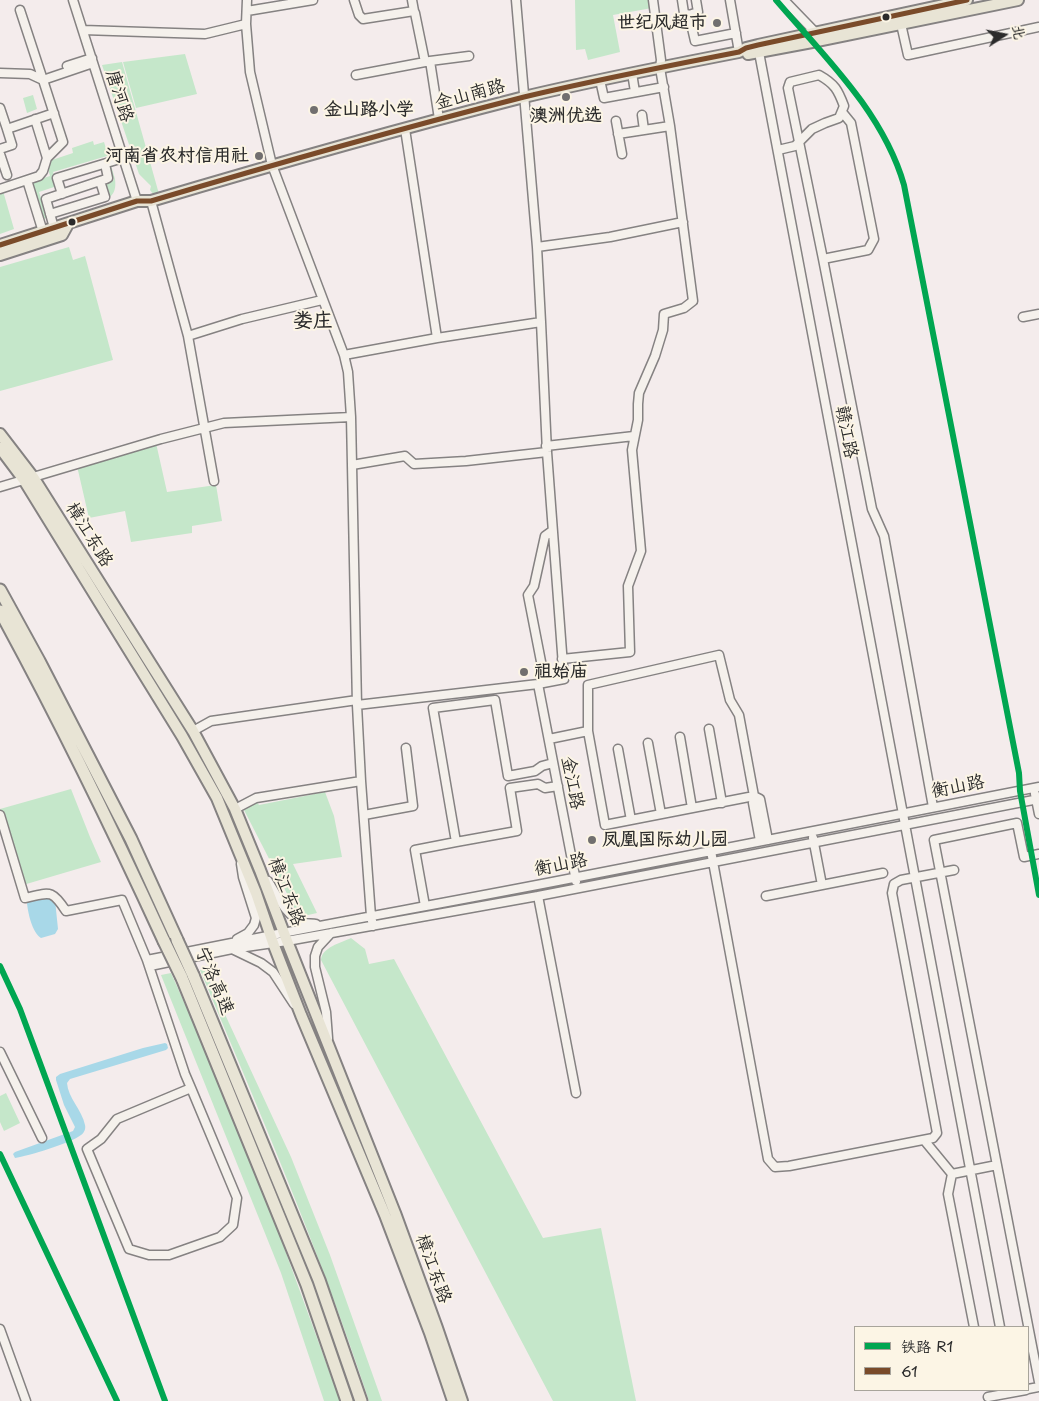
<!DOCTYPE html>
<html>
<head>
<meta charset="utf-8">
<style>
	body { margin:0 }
	#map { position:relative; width:1039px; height:1401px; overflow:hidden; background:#f4ecec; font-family:"Playpen Sans","LXGW WenKai TC",sans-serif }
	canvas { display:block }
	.legend { position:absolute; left:854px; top:1326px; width:175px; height:65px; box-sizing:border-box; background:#fcf5e5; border:1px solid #a8a49b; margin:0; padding:6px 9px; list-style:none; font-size:15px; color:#2b2b2b }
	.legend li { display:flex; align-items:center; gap:10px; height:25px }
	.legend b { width:25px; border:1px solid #a8a49b }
	.north { position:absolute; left:979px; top:10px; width:50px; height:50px; -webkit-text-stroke:4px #fcf5e5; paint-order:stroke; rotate:79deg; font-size:14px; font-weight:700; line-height:20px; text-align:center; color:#2b2b2b }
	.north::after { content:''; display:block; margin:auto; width:18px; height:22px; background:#2b2b2b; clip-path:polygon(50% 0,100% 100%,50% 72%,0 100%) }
</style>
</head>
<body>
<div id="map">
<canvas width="1039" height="1401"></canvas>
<ul class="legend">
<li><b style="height:6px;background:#00a651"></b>铁路 R1</li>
<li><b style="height:6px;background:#7a4b2a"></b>61</li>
</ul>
<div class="north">北</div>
</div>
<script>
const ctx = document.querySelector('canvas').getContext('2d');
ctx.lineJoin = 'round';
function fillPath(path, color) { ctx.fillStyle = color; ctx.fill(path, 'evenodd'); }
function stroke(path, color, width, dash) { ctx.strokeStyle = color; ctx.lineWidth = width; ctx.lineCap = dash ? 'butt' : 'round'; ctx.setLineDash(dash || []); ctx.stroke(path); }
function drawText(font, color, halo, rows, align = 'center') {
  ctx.font = font + ' "Playpen Sans","LXGW WenKai TC",sans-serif'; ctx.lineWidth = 4; ctx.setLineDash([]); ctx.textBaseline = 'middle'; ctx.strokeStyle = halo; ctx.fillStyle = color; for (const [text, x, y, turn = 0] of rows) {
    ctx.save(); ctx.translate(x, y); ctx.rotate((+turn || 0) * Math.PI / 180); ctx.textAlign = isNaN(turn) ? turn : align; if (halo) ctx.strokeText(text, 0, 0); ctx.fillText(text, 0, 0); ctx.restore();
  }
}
fillPath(new Path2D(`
	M575 0H651L652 8 613 15 620 52 588 60 585 49 576 50Z
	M185 54 197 94 136 108 123 62Z
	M122 62 159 194 154 195 150 190 151 186 139 174 102 65Z
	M33 95 37 109 27 113 23 98Z
	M93 141 94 145 104 142 115 179C116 187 115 193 109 198L43 219 31 182 50 176 46 162 73 153 72 148ZM107 156 114 180 105 183 109 197 47 216 39 192 57 186 53 172Z
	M3 191 14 229 0 234V192Z
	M69 247 73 260 85 256 113 360 0 391V267Z
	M156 443 167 492 216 485 222 521 192 526V533L131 542 125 511 89 518 77 466Z
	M71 789 90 837 101 862 23 885 0 809Z
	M325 792 334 816 342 857 293 864 317 913 299 917 244 810 257 802 259 805Z
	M351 938 365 949 369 964 394 959 543 1238 601 1228 636 1401H553L321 960C322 947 341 943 351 938Z
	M204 969 291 1157 330 1255 382 1401H369C321 1254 260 1113 200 970Z
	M171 973 197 1031 270 1209 340 1401H324L281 1273 161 975Z
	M6 1093 20 1123 4 1131 0 1122V1096Z`), '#c5e7ca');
fillPath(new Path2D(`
	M50 896 55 900 58 929 55 934 41 938C32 932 28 913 27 903L29 900Z
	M165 1043 167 1044 168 1048 166 1050 70 1079 67 1083C68 1098 82 1110 85 1125 86 1129 84 1133 81 1135 71 1143 28 1156 15 1158L13 1154 15 1152 73 1131 75 1127 64 1105 56 1080V1077L60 1074 143 1048Z`), '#a8d8e8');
const minor = new Path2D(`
	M73 0 137 201
	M247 0 246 24 250 72 272 165 344 355 348 372 351 417 357 705 361 781 371 916 373 926
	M354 0 359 15 363 19 414 11 415 13 425 62 430 61 439 119
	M412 0 414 11
	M682 0 684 13 689 15 695 41 736 33
	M730 0 739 52
	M784 0 816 33
	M20 10 43 80 93 63
	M247 11 313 0
	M689 15 698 12 696 0
	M901 24 908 55 1039 27
	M83 30 205 34 246 24
	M758 47 1000 1327
	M430 61 469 56
	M67 66 92 58
	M0 73 30 74 43 80 63 142 47 158 43 171 39 176 0 189
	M632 73 635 92
	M356 75 425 62
	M600 80 604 98 664 87
	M0 108 7 129
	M642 115 644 130
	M35 119 47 158
	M616 121 622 154
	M405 129 437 338
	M618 134 670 126
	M0 149 12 145 7 129 54 113
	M778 150 795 146 812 129 825 123 839 118 844 106C838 90 835 84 819 75L790 82 788 88 823 259 868 250 874 239 851 123 842 112
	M0 154 7 175
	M27 180 43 232
	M62 194 57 178 123 158
	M151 201 188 336 214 481
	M50 214 105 197 100 181
	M54 228 46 199 106 179 108 178 105 164
	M537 247 610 237 683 222
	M823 259 872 509 884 536 933 807
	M1023 317 1039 314
	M188 336 242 319 322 300
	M344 355 437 338 541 322
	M546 446 634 436
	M352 465 405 456 414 464 466 461 547 452
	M0 487 161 439 224 423 351 417
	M562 659 630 652 628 586 641 551 632 450 638 420V404L639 393 655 356 663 330 664 314 684 308 693 301 670 126 660 68 661 60 653 0
	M545 682 528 595 534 586 545 536 552 531
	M538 684 576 881
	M357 705 538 684 564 679 547 452 541 322 537 247 516 0
	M709 729 722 803
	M193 731 211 721 357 700
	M680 737 692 808
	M549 739 588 731 605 825 754 796 739 715 730 700 719 655 588 685V731
	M648 743 661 814
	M618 749 631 820
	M553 763 542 766 535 771 508 776 495 700 433 708 456 842 517 831 510 788 538 784 545 788 558 786
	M1035 794 1039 814
	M235 809 256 798 361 781
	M0 815 25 898C49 893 51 888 66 911L122 900 147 960 185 1074 191 1088 237 1198 233 1225 220 1237 169 1255H149L129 1249 87 1149 101 1139 117 1119 191 1088
	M364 815 413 806 406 748
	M813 838 822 885
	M760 841 753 803 754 796 760 799 768 840
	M711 851 768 1159 775 1167 789 1166 933 1138 937 1133 892 893 894 884 901 880 954 870
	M1039 854 1024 857 1017 823 934 840 1039 1382
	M268 881C276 894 288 919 304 923 308 924 313 923 316 924
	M538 896 576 1093
	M766 896 883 873
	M425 906 415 850 456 842
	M237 939 248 933 254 925 256 918 243 877 241 864
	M232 949 261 963 273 972 294 1004
	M147 960C289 930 431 906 573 878 729 848 884 816 1039 787
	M150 966 232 949 287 941 538 896 1039 799
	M328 1038 326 1012 315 967V956L318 947 331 933
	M0 1052 42 1138
	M924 1140 952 1174 997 1165
	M952 1174 948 1194 974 1327
	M0 1329 26 1401
	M1028 1389 1039 1387
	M988 1397 1026 1390`);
const major = new Path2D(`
	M748 54 812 42 1018 0
	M0 245 137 201H151C275 164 399 129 524 97 595 80 667 66 739 52L746 48 758 45 967 0
	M0 255 62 235 68 224
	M0 434 33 477 193 731 235 809 260 870 287 941 395 1213 437 1328 462 1401
	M0 448 24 480 182 736 217 798 256 893 273 943 301 1015 385 1215 430 1333 453 1401`);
const highway = new Path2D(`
	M0 590 39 661 131 839 177 940
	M0 611C59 719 113 830 164 941
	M193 975 319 1280 361 1401
	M182 978 307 1285 347 1401`);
stroke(minor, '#858282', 11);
stroke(major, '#858282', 14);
stroke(highway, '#858282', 15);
stroke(minor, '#f5f1ec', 8);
stroke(major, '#e8e4d5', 10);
stroke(highway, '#e8e4d5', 11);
const highwayBridge = new Path2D(`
	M177 940 193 975
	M164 941 182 978`);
stroke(highwayBridge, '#858282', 15, []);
stroke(highwayBridge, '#e8e4d5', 11);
stroke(new Path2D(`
	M0 245 137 201H151C275 164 399 129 524 97 595 80 667 66 739 52L746 48 758 45 967 0`), '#7a4b2a', 5);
stroke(new Path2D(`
	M776 0C824 56 883 112 904 185L1019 773 1020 791 1039 895
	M0 966 20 1009 165 1401
	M0 1154 117 1401`), '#00a651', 6);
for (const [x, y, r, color] of [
	[886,17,4.5,"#2b2b2b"],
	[717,23,5,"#716f6f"],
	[566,97,5,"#716f6f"],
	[314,110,5,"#716f6f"],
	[259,156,5,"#716f6f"],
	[72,222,4.5,"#2b2b2b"],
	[524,672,5,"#716f6f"],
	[592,840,5,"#716f6f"]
]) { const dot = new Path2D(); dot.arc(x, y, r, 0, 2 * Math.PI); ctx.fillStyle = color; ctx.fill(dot); stroke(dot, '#fcf5e5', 2); }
drawText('bold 18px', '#2b2b2b', '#fcf5e5', [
	["世纪风超市",707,23,"right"],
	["金山路小学",324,110],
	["澳洲优选",566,116,"center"],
	["河南省农村信用社",249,156,"right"],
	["祖始庙",534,672],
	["凤凰国际幼儿园",602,840]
], 'left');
drawText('18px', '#2b2b2b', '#fcf5e5', [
	["金山南路",470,95,-15],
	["唐河路",119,96,73],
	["赣江路",846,432,79],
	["樟江东路",89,535,58],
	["金江路",572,783,79],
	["衡山路",958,787,-11],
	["衡山路",561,865,-11],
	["樟江东路",286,892,69],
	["宁洛高速",214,981,67],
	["樟江东路",433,1269,70]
]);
drawText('bold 20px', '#2b2b2b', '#fcf5e5', [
	["娄庄",313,321]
]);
</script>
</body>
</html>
